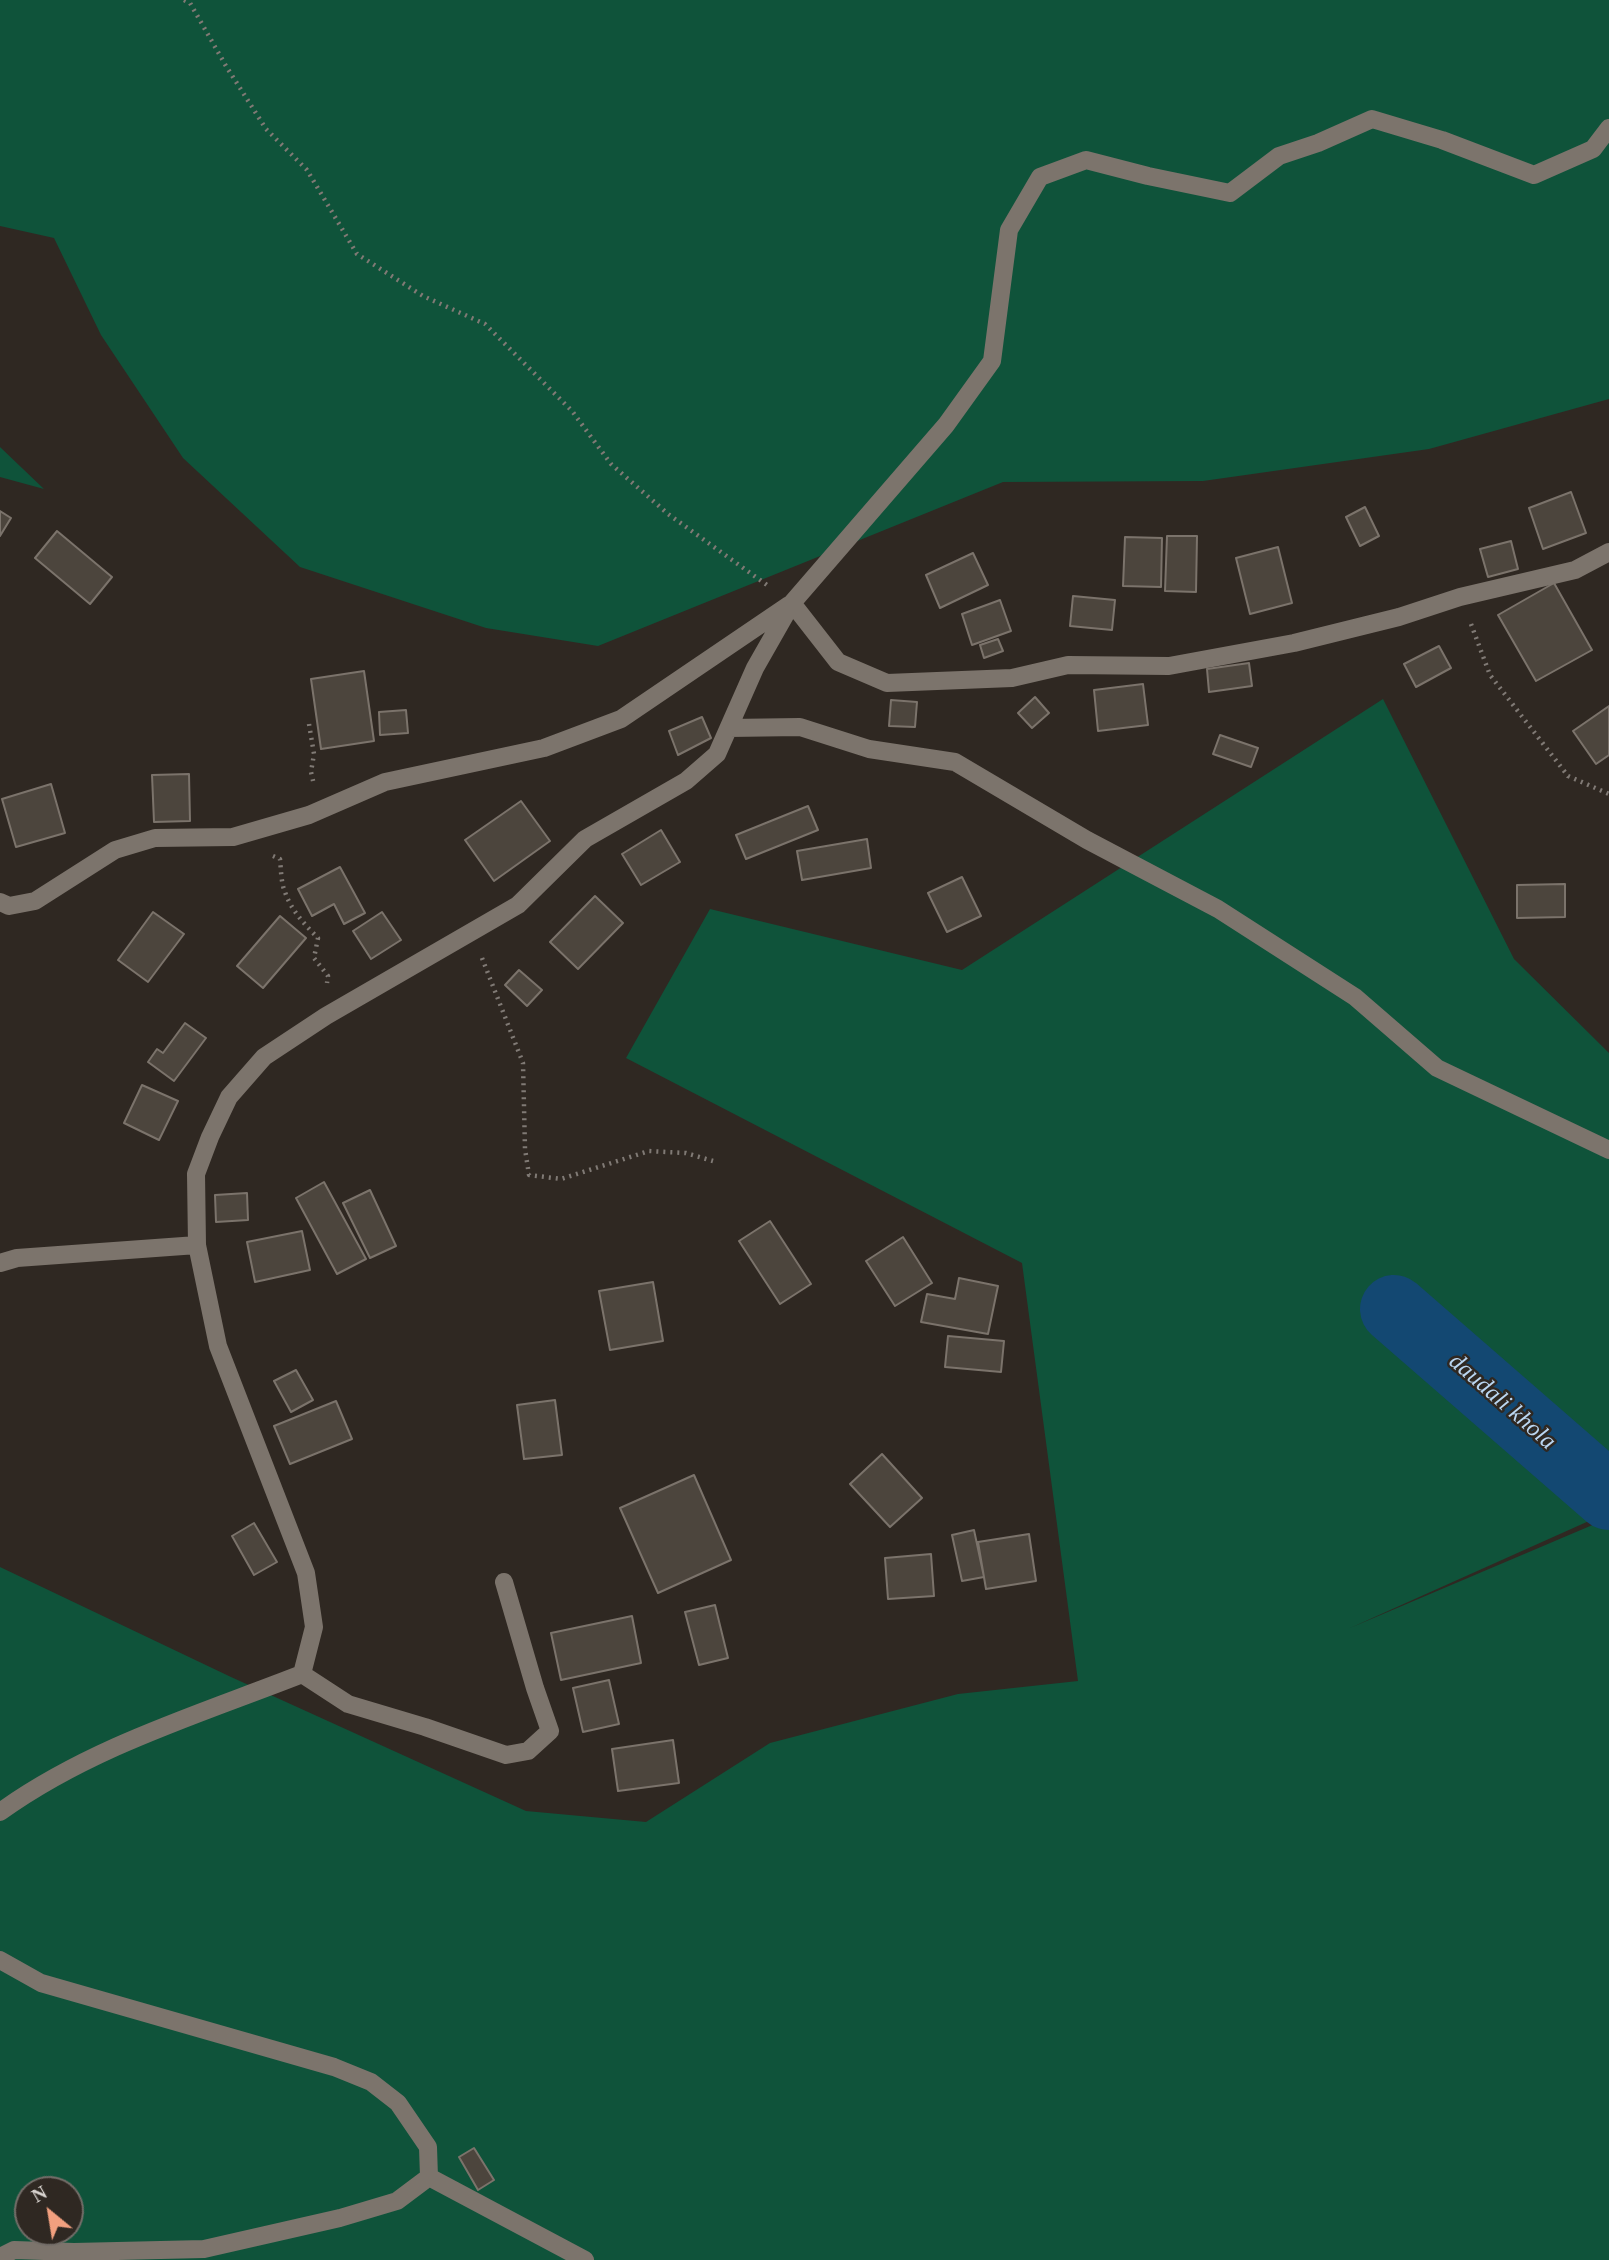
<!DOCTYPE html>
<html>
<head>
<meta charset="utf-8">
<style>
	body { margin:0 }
	#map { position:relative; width:1609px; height:2260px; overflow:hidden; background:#2f2822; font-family:Georgia,serif }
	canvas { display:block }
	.north { position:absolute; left:14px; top:2176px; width:70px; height:70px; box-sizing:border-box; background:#2f2822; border:2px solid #736d68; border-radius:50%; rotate:330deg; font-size:19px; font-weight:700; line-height:28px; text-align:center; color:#d9d4d0 }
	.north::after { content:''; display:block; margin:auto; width:24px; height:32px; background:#f2a07f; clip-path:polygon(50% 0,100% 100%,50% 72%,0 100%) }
</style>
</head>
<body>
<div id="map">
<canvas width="1609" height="2260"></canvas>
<div class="north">N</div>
</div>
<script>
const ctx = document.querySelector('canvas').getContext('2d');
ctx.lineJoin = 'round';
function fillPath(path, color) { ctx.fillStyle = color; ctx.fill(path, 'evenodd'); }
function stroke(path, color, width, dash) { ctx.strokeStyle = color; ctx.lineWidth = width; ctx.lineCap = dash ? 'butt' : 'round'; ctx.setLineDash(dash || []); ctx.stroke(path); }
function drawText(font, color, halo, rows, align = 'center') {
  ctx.font = font + ' Georgia,serif'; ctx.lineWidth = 5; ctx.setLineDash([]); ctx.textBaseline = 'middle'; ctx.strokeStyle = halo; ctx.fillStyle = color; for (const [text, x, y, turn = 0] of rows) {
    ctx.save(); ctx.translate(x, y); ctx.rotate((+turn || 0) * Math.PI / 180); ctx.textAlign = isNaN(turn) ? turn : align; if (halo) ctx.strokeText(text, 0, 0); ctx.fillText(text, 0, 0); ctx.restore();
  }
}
fillPath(new Path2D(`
	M0 0H1609V399L1429 449 1203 481 1003 482 598 646 486 628 300 567 183 458 101 335 54 238 0 226Z
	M0 447 44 489 0 477Z
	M1383 699 1514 959 1609 1053V1512L1350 1628 1609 1518V2260H0V1567L231 1677 526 1811 646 1822 770 1743 958 1694 1078 1681 1022 1263 626 1058 710 909 962 970ZM28 2190H70V2232H28Z`), '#0f533a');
stroke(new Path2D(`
	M1394 1309 1609 1496`), '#134872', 68);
const building = new Path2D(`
	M1571 492 1586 533 1543 549 1529 508Z
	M1365 507 1379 536 1360 546 1346 517Z
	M0 511 11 518 0 536Z
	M57 531 112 577 90 604 35 558Z
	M1167 536H1197L1196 592 1165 591Z
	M1125 537 1162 538 1161 587 1123 586Z
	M1511 541 1518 569 1488 577 1480 549Z
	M1278 547 1292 603 1250 614 1236 558Z
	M973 553 988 585 940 608 926 575Z
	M1554 583 1592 650 1536 681 1498 615Z
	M1073 596 1115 600 1112 630 1070 626Z
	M1000 600 1011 631 972 645 962 614Z
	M998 639 1003 651 984 658 980 645Z
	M1439 646 1451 668 1416 687 1404 664Z
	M1249 663 1252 686 1209 692 1207 669Z
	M364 671 374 741 321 749 311 679Z
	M1143 684 1148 725 1098 731 1094 690Z
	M1035 697 1049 713 1032 728 1018 713Z
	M891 700 917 702 915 727 889 726Z
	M1609 706V755L1596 764 1573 731Z
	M406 710 408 733 380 735 379 712Z
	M702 717 711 738 678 755 669 731Z
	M1220 735 1258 748 1251 767 1213 754Z
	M189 774 190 821 154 822 152 775Z
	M51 784 65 833 16 847 2 799Z
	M521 801 550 841 494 881 465 840Z
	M808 806 818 830 746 859 736 835Z
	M661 830 680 862 641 885 622 854Z
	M867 839 871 868 802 880 797 851Z
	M340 867 365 913 344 924 334 904 312 916 298 889Z
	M962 877 981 916 947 932 928 893Z
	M1565 884V917L1517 918V885Z
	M595 896 623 923 578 969 550 942Z
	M153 912 184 934 148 982 118 960Z
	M382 912 401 940 371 959 353 931Z
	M280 916 306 938 263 988 237 966Z
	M519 970 542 990 527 1006 505 985Z
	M185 1023 206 1038 174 1081 148 1062 157 1049 163 1053Z
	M142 1085 178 1101 159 1140 124 1123Z
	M324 1182 366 1259 337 1274 296 1198Z
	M370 1190 396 1246 370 1258 343 1203Z
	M247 1193 248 1220 216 1222 215 1195Z
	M770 1221 811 1284 780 1304 739 1241Z
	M302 1231 310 1270 255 1282 247 1242Z
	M903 1237 932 1283 895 1306 866 1261Z
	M959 1278 998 1286 988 1334 921 1322 927 1294 955 1299Z
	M653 1282 663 1341 610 1350 599 1291Z
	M948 1336 1004 1341 1001 1372 945 1367Z
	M296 1370 313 1400 291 1412 274 1381Z
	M555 1400 562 1455 524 1459 517 1405Z
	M336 1401 352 1439 290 1464 274 1426Z
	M882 1454 922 1498 890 1527 850 1484Z
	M694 1475 731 1560 658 1593 620 1508Z
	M254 1523 277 1562 254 1575 232 1536Z
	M974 1530 984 1577 962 1581 952 1535Z
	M1029 1534 1036 1581 986 1589 978 1542Z
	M931 1554 934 1596 888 1599 885 1558Z
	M715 1605 728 1658 699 1665 685 1612Z
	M632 1616 641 1663 561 1680 551 1633Z
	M609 1680 619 1724 583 1732 573 1688Z
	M673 1740 679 1783 618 1791 612 1749Z
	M474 2148 494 2180 478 2190 459 2157Z`);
fillPath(building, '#4c453d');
stroke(building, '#7b736b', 2);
stroke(new Path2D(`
	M184 0 190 3 226 66 266 129 307 170 357 254 423 296 485 324 572 411 611 464 668 514 767 585
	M1471 624 1490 675 1568 776 1609 794
	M309 724 314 754 311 772 314 785
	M273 856 280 859C281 869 281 883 285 892 291 910 305 925 318 938L314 958 328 976 327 983
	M482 958 523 1063 525 1149 529 1175 561 1179 649 1151 686 1153 713 1161`), '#807a75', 4.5, [2, 5]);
stroke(new Path2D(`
	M792 603 838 662 887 683 1012 678 1068 665 1169 666 1294 643 1399 617 1460 597 1575 570 1609 552
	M729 728 800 727 869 749 955 762 1087 840 1218 909 1355 997 1437 1068 1609 1150
	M0 902 9 906 35 901 115 850 155 838 233 837 309 815 385 782 544 748 621 719 789 605
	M0 1263 17 1258 197 1245
	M302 1674 348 1704 425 1727 506 1755 528 1751 550 1731 535 1688 504 1582
	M0 1812C90 1747 200 1714 302 1674L314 1627 306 1573 218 1346 197 1245 196 1174 210 1137 229 1097 264 1057 326 1016 518 905 585 839 686 781 717 754 755 668 792 603 946 425 992 361 1009 230 1040 177 1086 160 1148 176 1230 193 1279 156 1318 143 1372 119 1442 140 1534 175 1593 149 1609 128
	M0 1960 41 1983 334 2067 371 2082 398 2103 428 2147 429 2177 397 2201 340 2218 204 2249 74 2252 14 2250 0 2257
	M429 2177 585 2260`), '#7c746c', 18);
drawText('italic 24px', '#bad6f1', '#2f2822', [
	["daudali khola",1502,1402,41]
]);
</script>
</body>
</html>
